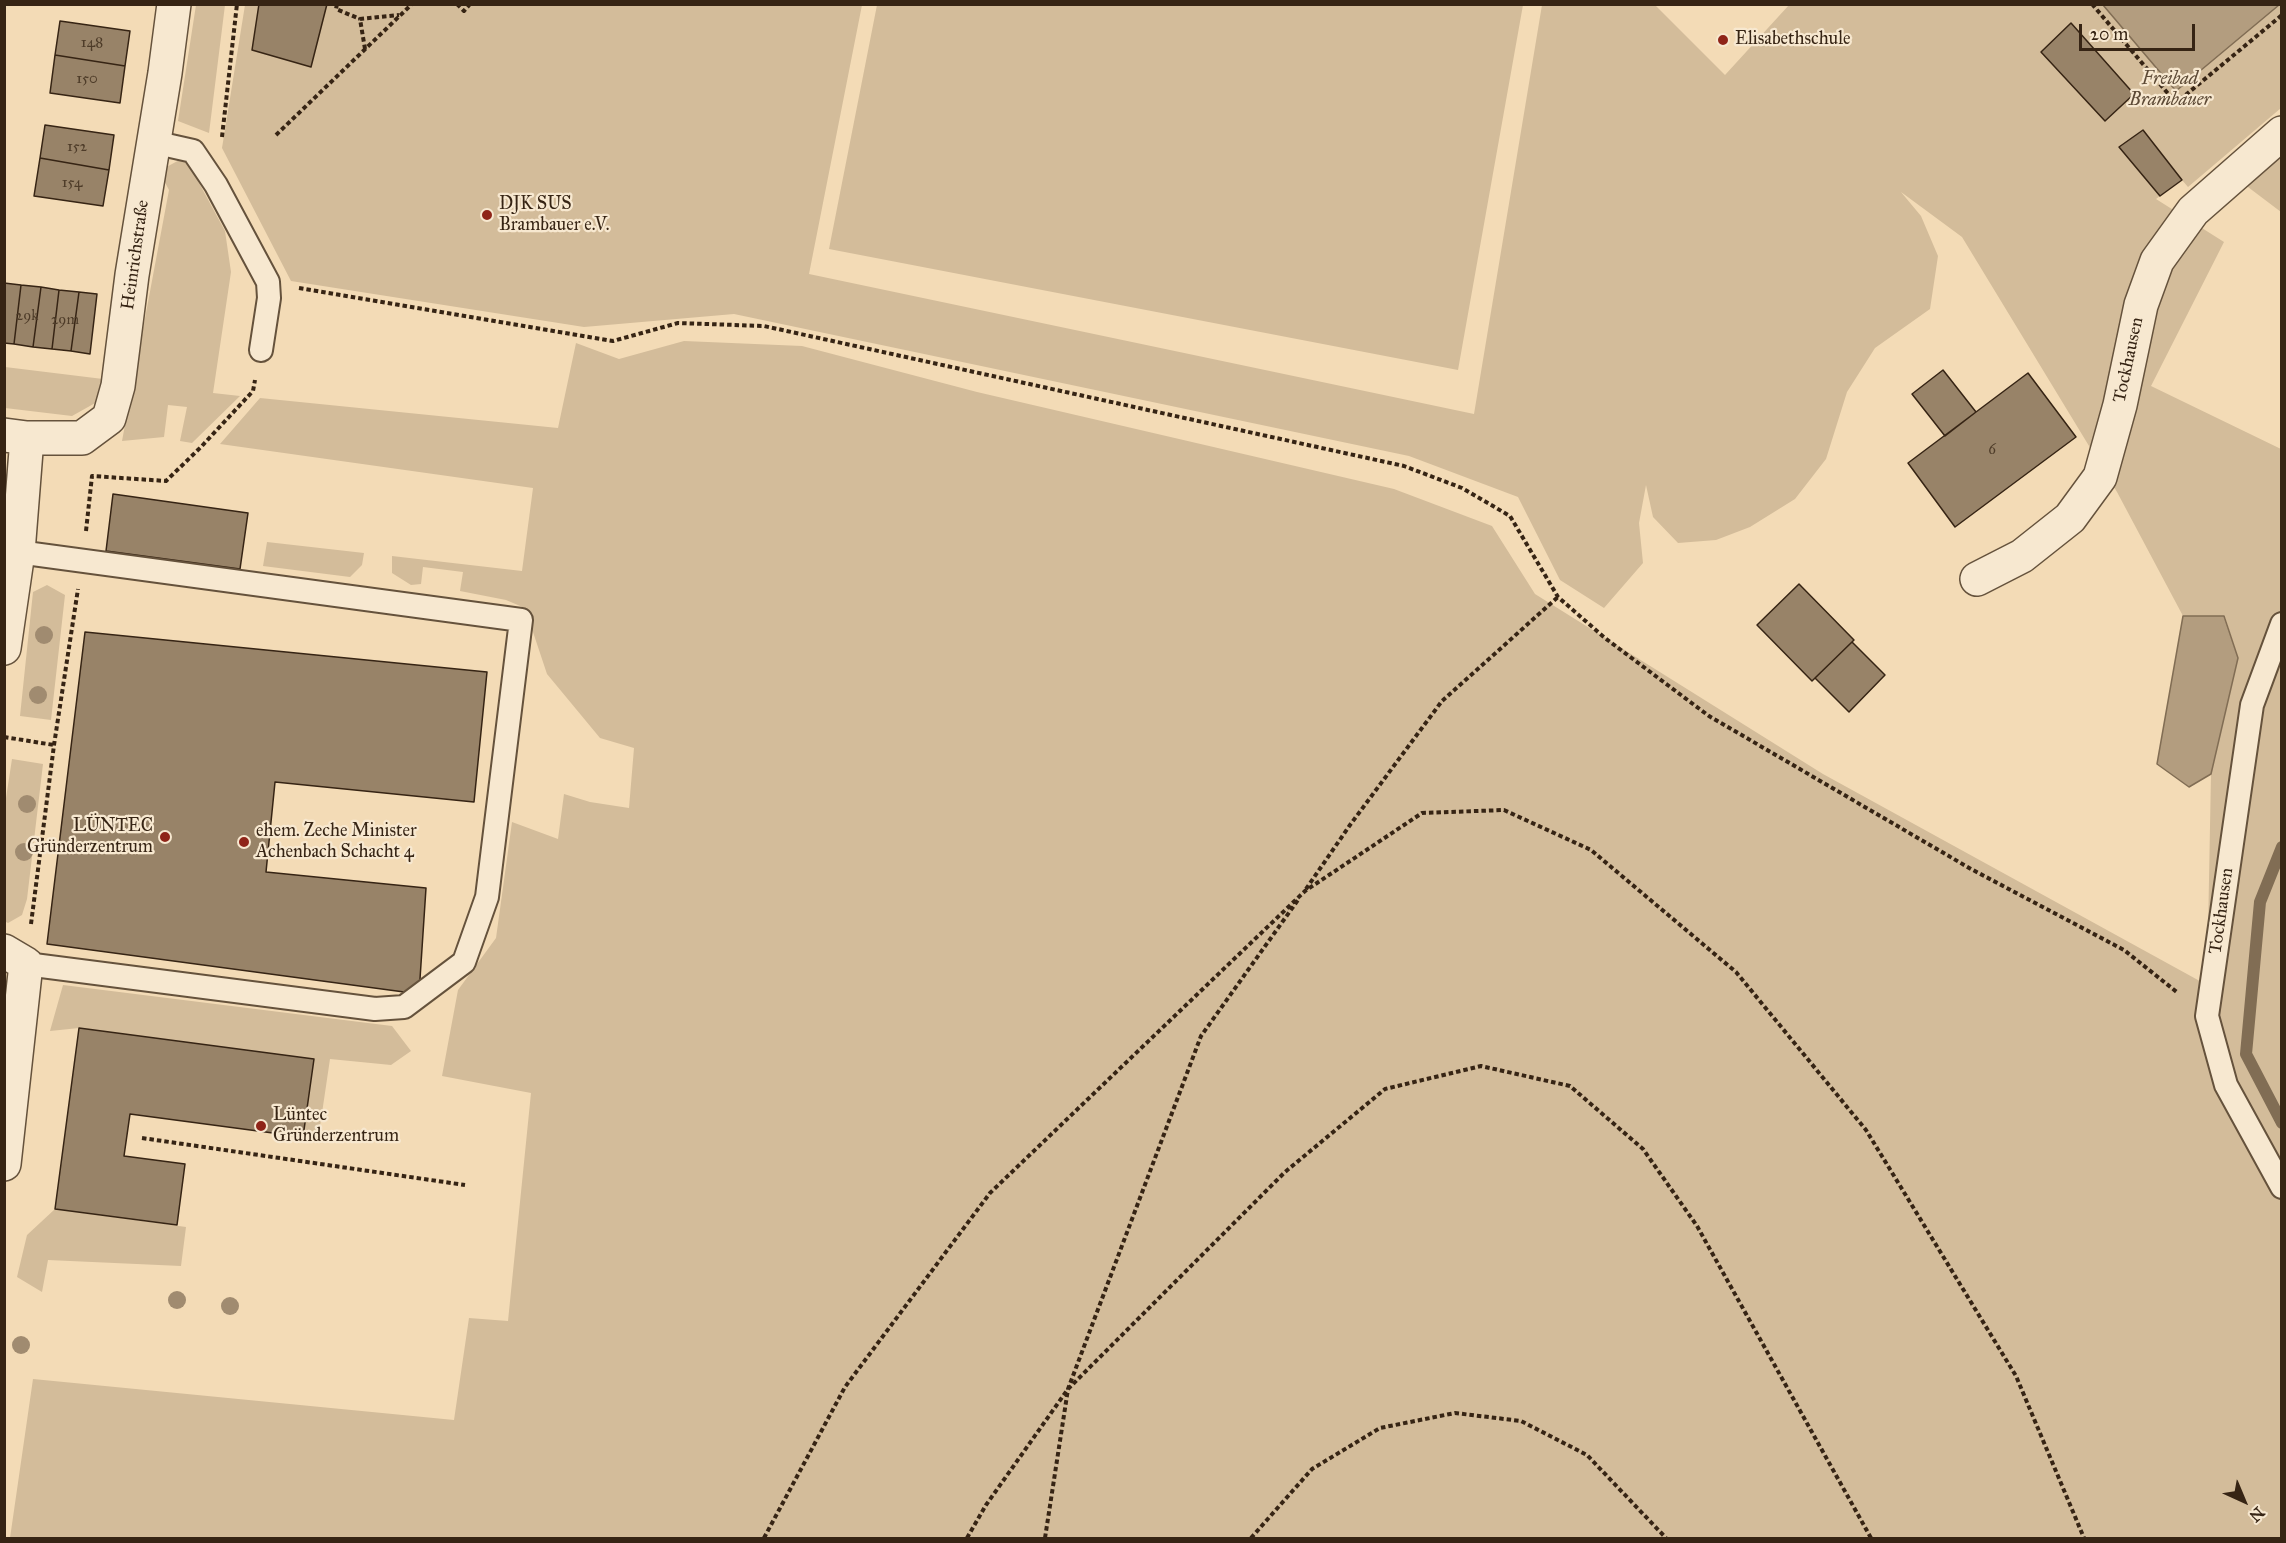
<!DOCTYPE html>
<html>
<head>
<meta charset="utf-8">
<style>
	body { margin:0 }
	#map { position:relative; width:2286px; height:1543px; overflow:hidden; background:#f3dbb6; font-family:"IM FELL Great Primer",serif }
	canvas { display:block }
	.frame { position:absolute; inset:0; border:6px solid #362414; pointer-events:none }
	.north { position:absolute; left:2214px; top:1471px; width:60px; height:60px; -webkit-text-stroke:4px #f7e8d0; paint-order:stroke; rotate:136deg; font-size:16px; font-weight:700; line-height:24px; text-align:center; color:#362414 }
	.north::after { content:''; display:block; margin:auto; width:21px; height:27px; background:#362414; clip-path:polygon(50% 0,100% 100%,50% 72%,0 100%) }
	.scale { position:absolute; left:2079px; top:24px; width:116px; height:27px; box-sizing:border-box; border:3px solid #362414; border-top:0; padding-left:8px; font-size:18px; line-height:21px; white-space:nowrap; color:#362414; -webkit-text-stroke:4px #f7e8d0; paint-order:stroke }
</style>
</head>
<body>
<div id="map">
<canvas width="2286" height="1543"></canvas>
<div class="frame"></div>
<div class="north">N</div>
<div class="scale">20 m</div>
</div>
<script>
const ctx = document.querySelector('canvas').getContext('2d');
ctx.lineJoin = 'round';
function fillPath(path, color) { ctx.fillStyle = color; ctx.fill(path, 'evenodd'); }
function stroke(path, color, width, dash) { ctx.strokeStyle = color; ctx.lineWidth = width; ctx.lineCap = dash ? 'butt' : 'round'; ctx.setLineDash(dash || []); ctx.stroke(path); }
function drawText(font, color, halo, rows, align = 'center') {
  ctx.font = font + ' "IM FELL Great Primer",serif'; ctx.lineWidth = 4.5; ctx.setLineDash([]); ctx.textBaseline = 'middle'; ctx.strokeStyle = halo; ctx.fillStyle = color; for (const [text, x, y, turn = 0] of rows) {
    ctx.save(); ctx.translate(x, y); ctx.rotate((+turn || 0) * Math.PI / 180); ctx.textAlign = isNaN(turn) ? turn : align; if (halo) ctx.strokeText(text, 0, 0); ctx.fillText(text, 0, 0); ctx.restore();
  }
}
fillPath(new Path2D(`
	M196 5H225L209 133 178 121Z
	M245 5H862L809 274 1474 414 1542 5H1655L1725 75 1789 5H2281V108L2188 187 2182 180 2156 199 2224 242 2151 386 2281 449V1538H10L33 1379 454 1420 469 1318 508 1321 531 1093 442 1076 458 990 496 938 512 822 558 839 564 794 590 802 629 808 634 748 600 738 547 674 525 608 506 600 460 591 463 572 423 567 421 584 411 585 392 573V556L522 571 533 488 220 444 260 398 558 428 576 343 619 359 684 341 802 346 977 392 1394 489 1492 526 1535 594 1823 774 2207 985 2211 774 2238 658 2225 617 2183 616 2117 492 1962 237 1901 192 1921 216 1938 256 1930 309 1875 348 1847 392 1826 459 1795 499 1750 527 1716 540 1678 543 1653 517 1646 485 1639 523 1643 563 1604 608 1560 580 1518 497 1409 456 734 314 584 327 291 281 222 148Z
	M877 5H1523L1458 370 829 249Z
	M2281 133V212L2244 184Z
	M185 157 225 231 231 272 213 393 240 396 192 443 180 441 187 407 168 405 164 437 122 441 169 190 159 171Z
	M5 367 103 379 97 402 72 416 5 408Z
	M267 542 364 553 362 565 350 577 263 566Z
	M47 585 65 595 51 720 20 716 33 592Z
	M12 759 43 764 27 899 22 915 8 923 4 921V811Z
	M63 985 392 1026 411 1051 391 1065 330 1059 318 1140 303 1137 313 1059 79 1028 50 1031Z
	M55 1209 186 1227 181 1266 48 1260 42 1292 17 1277 27 1235Z`), '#d3bc9a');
const water = new Path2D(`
	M2103 5H2279L2176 91Z
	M2183 616H2224L2238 658 2211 774 2189 787 2157 764Z`);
fillPath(water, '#b39d7f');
stroke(water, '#816d54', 1.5);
stroke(new Path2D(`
	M2282 847 2260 902 2246 1054 2282 1123`), '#816d54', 12);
const building = new Path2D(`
	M259 4H327L311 67 252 50Z
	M60 21 130 31 125 66 55 55Z
	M2071 23 2134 94 2105 121 2041 52Z
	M55 55 125 66 120 103 50 93Z
	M45 125 114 135 109 170 40 158Z
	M2143 130 2182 180 2160 196 2119 147Z
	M40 158 109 170 103 206 34 196Z
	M4 283 21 285 14 344 4 343Z
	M21 285 41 287 33 347 14 344Z
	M41 287 59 290 52 349 33 347Z
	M59 290 79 292 71 351 52 349Z
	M79 292 97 294 90 354 71 351Z
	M1943 370 1976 412 1945 436 1912 394Z
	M2028 373 2076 437 1955 527 1908 463Z
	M113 494 248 513 240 569 106 551Z
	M1799 584 1854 640 1812 681 1757 625Z
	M85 632 487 672 474 802 275 782 266 872 426 888 419 994 47 944Z
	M1852 642 1885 675 1849 712 1815 678Z
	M79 1028 314 1059 303 1137 130 1114 124 1156 185 1164 177 1225 55 1209Z`);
fillPath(building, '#988368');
stroke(building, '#362414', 1.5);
const lane = new Path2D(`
	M153 142 193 151 216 185 268 282 269 298 261 350
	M18 552 521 620 487 897 464 962 404 1007 375 1009 26 964
	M2282 624 2252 705 2207 1016 2226 1085 2282 1187`);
const street = new Path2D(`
	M4 435 27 438H82L109 418 118 386 132 275 165 73 174 4
	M1977 579 2022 556 2070 518 2100 477 2120 405 2141 305 2157 261 2193 211 2282 133
	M4 648 18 552 27 438
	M4 951 26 964 4 1164`);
stroke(lane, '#65523c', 26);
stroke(street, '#65523c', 36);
stroke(new Path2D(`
	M337 4 336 9 360 19
	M457 4 464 11 470 4
	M2092 4 2176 103 2282 15
	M365 49 360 19 399 15
	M276 135 412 4
	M222 137 237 4
	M299 288 613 341 678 323 764 326 1404 466 1462 488 1510 516 1558 597 1605 638 1709 716 1971 869 2124 950 2178 993
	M86 531 92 476 166 481 201 447 253 391 255 380
	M4 737 54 745
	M1306 889 1350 825 1442 701 1558 597
	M31 924 54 745 78 589
	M142 1138 465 1185
	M764 1538 845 1387 990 1193 1305 891 1422 813 1504 810 1591 850 1736 972 1866 1130 2016 1376 2084 1538
	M967 1538 986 1505 1068 1389 1285 1172 1385 1089 1481 1066 1570 1086 1643 1149 1697 1226 1871 1538
	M1045 1538 1068 1389 1201 1036 1298 900
	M1251 1538 1312 1469 1380 1428 1455 1413 1521 1421 1587 1455 1666 1538`), '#362414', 4, [4.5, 3]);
stroke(lane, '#f7e8d0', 22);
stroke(street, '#f7e8d0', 33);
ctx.fillStyle = '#a08b70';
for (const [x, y] of [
	[44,635],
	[38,695],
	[27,804],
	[24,852],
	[177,1300],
	[230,1306],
	[21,1345]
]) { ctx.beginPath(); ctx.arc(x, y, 9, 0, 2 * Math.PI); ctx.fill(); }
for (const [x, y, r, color] of [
	[1723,40,6,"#8f2418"],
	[487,215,6,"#8f2418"],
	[165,837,6,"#8f2418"],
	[244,842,6,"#8f2418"],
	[261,1126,6,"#8f2418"]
]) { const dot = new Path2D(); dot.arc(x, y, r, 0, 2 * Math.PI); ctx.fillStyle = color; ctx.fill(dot); stroke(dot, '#f7e8d0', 2); }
drawText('15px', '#4e3c29', null, [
	["148",92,43],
	["150",87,79],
	["152",77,147],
	["154",72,183],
	["29k",27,316],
	["29m",65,320],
	["6",1992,450]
]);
drawText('18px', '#362414', '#f7e8d0', [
	["Elisabethschule",1735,40],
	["DJK SUS",499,205],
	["Brambauer e.V.",499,226],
	["LÜNTEC",153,827,"right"],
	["Gründerzentrum",153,848,"right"],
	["ehem. Zeche Minister",256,832],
	["Achenbach Schacht 4",256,853],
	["Lüntec",273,1116],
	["Gründerzentrum",273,1137]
], 'left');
drawText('italic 18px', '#5d4a36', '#f7e8d0', [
	["Freibad",2170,80],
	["Brambauer",2170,101]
]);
drawText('18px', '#362414', '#f7e8d0', [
	["Heinrichstraße",136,255,-82],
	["Tockhausen",2129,360,-78],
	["Tockhausen",2222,911,-82]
]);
</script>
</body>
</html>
